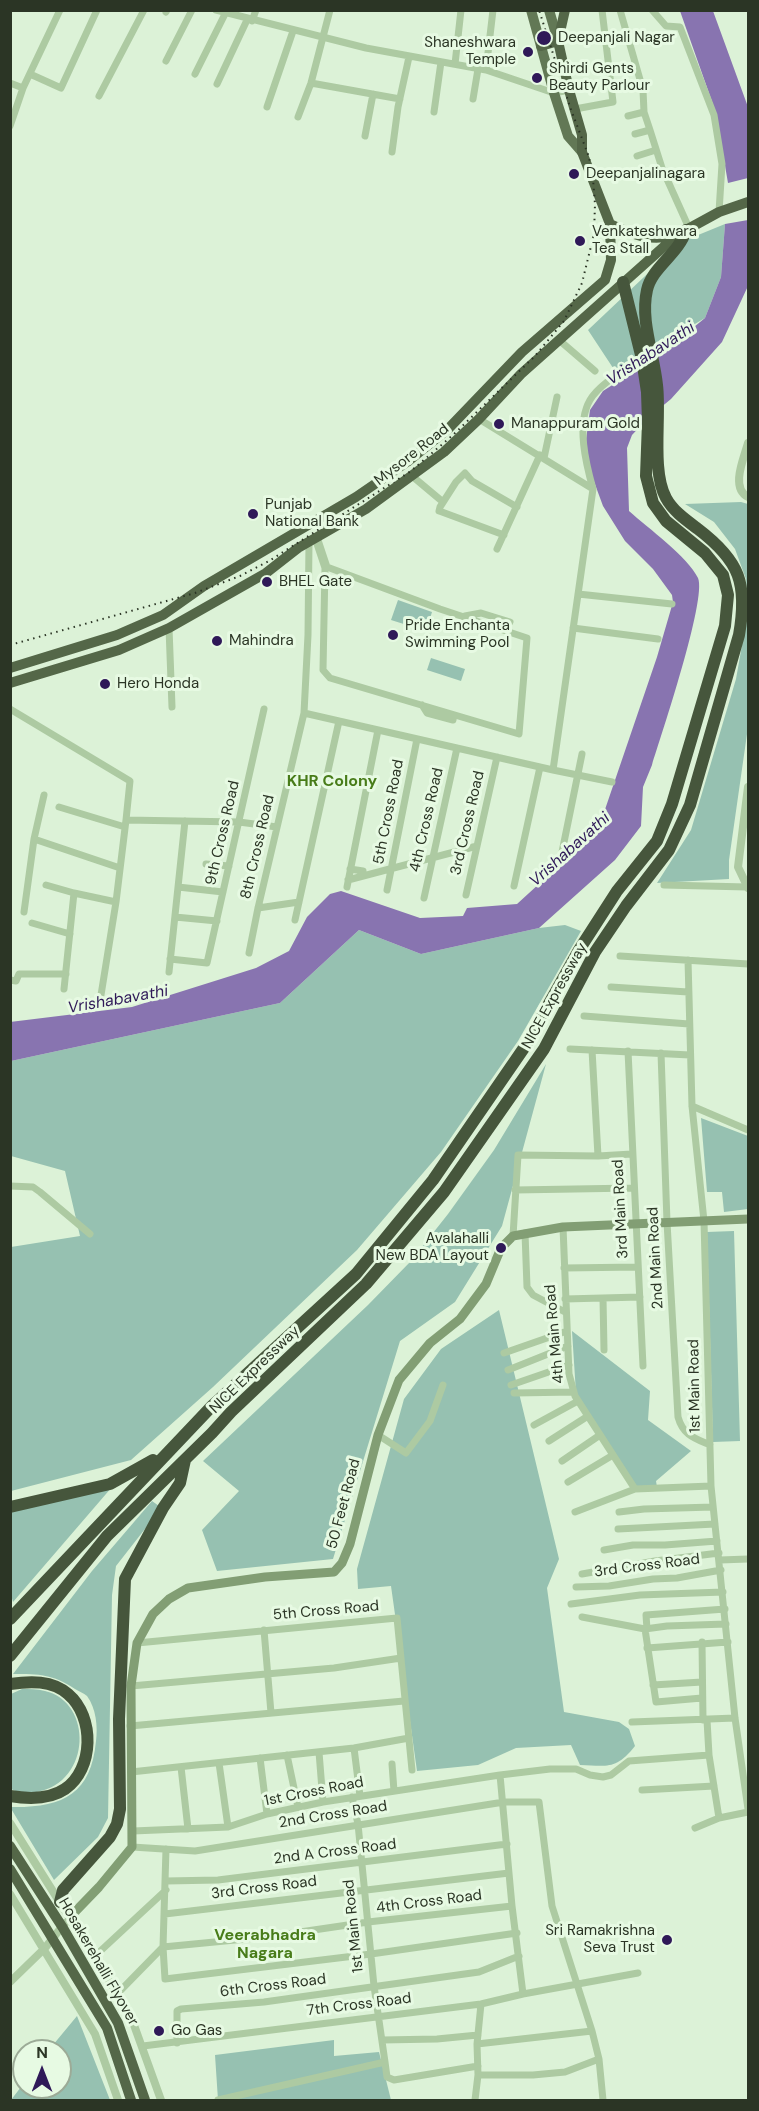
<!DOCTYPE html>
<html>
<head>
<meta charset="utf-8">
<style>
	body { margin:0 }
	#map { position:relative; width:759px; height:2111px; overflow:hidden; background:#dcf2d7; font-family:"DM Sans",sans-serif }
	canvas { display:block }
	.frame { position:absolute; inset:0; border:12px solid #2b3525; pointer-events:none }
	.north { position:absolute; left:12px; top:2039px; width:60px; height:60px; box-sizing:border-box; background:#e7fae3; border:2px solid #9cab97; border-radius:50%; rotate:0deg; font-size:16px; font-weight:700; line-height:24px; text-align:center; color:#2b3525 }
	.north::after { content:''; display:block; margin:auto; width:21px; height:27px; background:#2f1958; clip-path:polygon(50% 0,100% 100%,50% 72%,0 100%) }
</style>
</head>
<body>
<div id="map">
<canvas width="759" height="2111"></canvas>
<div class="frame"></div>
<div class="north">N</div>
</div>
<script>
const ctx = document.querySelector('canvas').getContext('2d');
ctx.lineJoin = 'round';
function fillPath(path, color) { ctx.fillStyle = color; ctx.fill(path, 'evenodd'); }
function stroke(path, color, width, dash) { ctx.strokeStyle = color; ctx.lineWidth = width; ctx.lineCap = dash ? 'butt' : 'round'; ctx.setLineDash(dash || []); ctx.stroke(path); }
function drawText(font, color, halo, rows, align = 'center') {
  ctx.font = font + ' "DM Sans",sans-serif'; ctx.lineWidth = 6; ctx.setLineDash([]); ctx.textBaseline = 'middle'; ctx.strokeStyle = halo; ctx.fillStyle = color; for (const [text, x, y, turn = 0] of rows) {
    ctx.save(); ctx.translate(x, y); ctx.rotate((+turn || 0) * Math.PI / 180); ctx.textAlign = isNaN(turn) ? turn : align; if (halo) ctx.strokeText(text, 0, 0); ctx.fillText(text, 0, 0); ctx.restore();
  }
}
fillPath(new Path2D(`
	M725 224 721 277 705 318 615 371 588 330 681 242Z
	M741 502 748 504V727L729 860V879L657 883 691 830 736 679 748 611 746 579 735 549 714 522 685 504Z
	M398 600 432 612 426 631 391 620Z
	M431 658 465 669 461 681 427 670Z
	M565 925 581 931 518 1041 441 1152 357 1250 213 1387 131 1460 11 1491V1247L80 1236 65 1171 11 1156V1061L280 1003 359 930 421 954 539 928Z
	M546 1064 502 1226 455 1302 400 1341 333 1559 217 1571 202 1530 239 1491 203 1461 368 1305 410 1262 448 1214 494 1150Z
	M701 1118 748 1136V1209L724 1212 722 1192H707Z
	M734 1231 740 1441 713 1442 707 1232Z
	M499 1310 559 1559 547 1588 564 1712 619 1722 629 1729 635 1746C616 1770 607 1766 580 1765L571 1745 516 1748 478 1765 417 1771 391 1586 358 1589 357 1569 404 1399 441 1349Z
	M572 1331 650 1391 648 1420 691 1451 656 1481 657 1487H636L576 1393Z
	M112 1487 13 1602 10 1591V1512Z
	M152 1501 159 1506V1511L116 1566 112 1595 108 1818 98 1837 54 1880 10 1807C62 1808 91 1795 96 1741 98 1727 96 1708 87 1696 84 1693 78 1691 75 1689 52 1674 40 1674 13 1674L92 1571Z
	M22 1689C29 1689 37 1689 45 1691 93 1702 92 1782 37 1792 26 1793 21 1794 11 1789V1694Z
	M77 2016 110 2100H11L24 2083V2087H60V2051H48Z
	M334 2040V2056L379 2052 391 2100H218L215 2055Z`), '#96c1b1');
fillPath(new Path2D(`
	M680 11H713L748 107V178L728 183 716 113Z
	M748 220V286L722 342 671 399 648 418 632 435 627 448 629 511C648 528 688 557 698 578 707 599 661 736 652 765L643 787 641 826 615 860 539 928 421 954 359 930 280 1003 11 1061 10 1022 132 1007 256 968 289 951 307 917 330 894 341 891 420 918 463 916 467 908 517 904 598 830 657 657 673 602 672 595 653 569 625 541 603 506 589 468 586 440 590 410 603 391 661 354 705 318 721 277 725 224Z`), '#8874b0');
stroke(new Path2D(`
	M216 10 366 48 486 70 554 93 569 90
	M620 10 643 90 644 112 650 130 662 168 689 228
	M652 10 666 26 680 27 714 115 722 164 719 212
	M166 12 167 10
	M252 21 256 10
	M166 61 192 10
	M455 64 461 10
	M486 70 493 10
	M30 74 61 88 97 10
	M195 74 225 14
	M10 83 23 88
	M311 83 400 99
	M217 84 247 20
	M99 96 144 10
	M473 99 478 69
	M267 107 293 31
	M575 109 613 102 602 10
	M434 112 441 62
	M628 116 644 112
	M298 117 311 83 330 10
	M10 126 23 88 60 10
	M635 134 650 130
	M365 136 373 94
	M392 152 398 107 409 57
	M637 156 656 150
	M641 177 662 168
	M559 340 595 371
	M544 458 557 397
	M412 476 443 502
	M593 489C586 464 576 424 590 400 601 382 625 371 642 359
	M504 535 442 512 439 511 440 507 456 482 465 473 472 481 517 507
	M315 538 325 568 323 670 330 678 519 734 527 638 440 609 327 567 317 537
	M497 549 540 455
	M578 594 672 604
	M465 616 481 613 510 622
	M169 628 172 707
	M573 628 658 639
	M422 705 427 713 453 720
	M10 709 130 781 126 820
	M304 713 553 770 593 489 479 419
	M553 770 612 782
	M44 795 34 839 120 868
	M59 807 125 827
	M562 852 582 754
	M206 864 229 866
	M350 869 363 871
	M348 880 477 846
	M46 885 74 893 64 989
	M664 885 747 887
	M514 886 540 767
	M178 887 223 892
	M347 887 378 730
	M387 890 417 739
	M74 893 116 902
	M466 895 497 757
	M424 898 457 748
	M258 908 299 902
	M24 912 34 839
	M175 917 217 921
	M295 920 339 721
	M32 923 70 934
	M249 953 258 908 304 713 308 635 309 542
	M620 956 748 964
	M170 959 207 963 264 709
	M688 960 692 1106 704 1221 711 1486 735 1718 748 1809
	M169 972 185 821
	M10 980 16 981 19 974H66
	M611 987 688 992
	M101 995 116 902 126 820 239 822 277 827
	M584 1016 689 1024
	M570 1049 690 1055
	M628 1051 643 1366
	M661 1053 667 1222 678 1417C683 1435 694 1438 710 1445
	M692 1106 748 1130
	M598 1156 632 1154
	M10 1186 33 1187 40 1192 90 1234
	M515 1190 634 1188
	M563 1227 569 1374 575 1396 635 1489 711 1486
	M525 1233 527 1287 533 1295 565 1312
	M513 1236 518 1155 598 1156 592 1050
	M564 1268 638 1267
	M603 1298 604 1350
	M565 1299 640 1297
	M504 1353 567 1331
	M508 1370 568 1346
	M511 1385 569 1365
	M514 1393 574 1392
	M534 1425 578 1401
	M378 1435 406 1453 430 1421 443 1385
	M549 1441 588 1416
	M562 1461 600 1435
	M568 1482 613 1455
	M575 1512 635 1489
	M619 1512 644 1509 713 1507
	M618 1529 715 1524
	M604 1550 633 1545H665L717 1541
	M720 1560 748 1559
	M582 1574 655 1561 719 1553
	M576 1587 609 1586 653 1579 677 1578 721 1570
	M571 1604 640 1595 723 1592
	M582 1617 645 1629 667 1626 726 1624
	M645 1629 656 1702 702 1698
	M647 1629 646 1615 725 1609
	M264 1630 271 1713
	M702 1642 703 1720
	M137 1643 397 1618 412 1770
	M647 1648 728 1642
	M653 1685 702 1682
	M131 1686 334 1668 401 1658
	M632 1722 735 1718
	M130 1726 404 1701
	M354 1748 360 1796
	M319 1752 323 1802
	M287 1755 298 1807
	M709 1755 719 1818
	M260 1758 267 1814
	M219 1763 228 1827
	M392 1764 394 1791
	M181 1767 188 1829
	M131 1772 354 1748 409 1738
	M500 1775 512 1906 523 1994
	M642 1790 714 1786
	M695 1828 719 1818 748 1812
	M133 1831 228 1827 267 1814 323 1802 500 1775 550 1769H576L590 1775 603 1777 611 1775 629 1761 709 1755 707 1720
	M132 1847 195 1851 504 1802H539L552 1906 592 2031 599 2059 603 2100
	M166 1849 163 1947 165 1979 371 1954 517 1933
	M166 1881 218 1880 507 1844
	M165 1914 509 1873
	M95 1956 166 1890
	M118 1993 163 1947 266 1937 368 1922 512 1906
	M382 2040 437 2039 478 2035
	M177 2043V2011L181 2009 264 2002 479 1972 519 1956
	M477 2044 592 2031
	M143 2046 481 2004 523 1994 638 1973
	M385 2062 387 2077 394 2080 478 2066
	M478 2075H533L565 2072 599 2059
	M218 2100 385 2062 374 1986 358 1824 352 1797
	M475 2100 478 2075 477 2044 481 2004`), '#adcaa2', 7);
stroke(new Path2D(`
	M748 443C744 458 730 488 748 497
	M748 787 738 867 748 888
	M10 1823 130 2014 161 2100
	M10 1894 95 2034 118 2100
	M10 1982 45 1948 65 1923`), '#adcaa2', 8);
stroke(new Path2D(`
	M70 1917 99 1887 132 1847 131 1686 137 1643 153 1614 169 1599 188 1588 265 1577 334 1572 342 1563 350 1544 378 1435 399 1380 430 1343 460 1319 486 1284 501 1248 513 1236 563 1227 748 1219`), '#829e74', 9);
stroke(new Path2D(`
	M531 10 554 93 568 136 582 152
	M549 10 558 41`), '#627855', 10);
stroke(new Path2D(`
	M541 46 558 41
	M610 224C633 235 651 242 676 235
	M10 668 117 635 163 615 204 586 356 497 407 462 449 428 522 352 605 280 611 260 610 224 582 152V135L569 90 558 41 565 10
	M10 683 119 650 169 628 266 573 298 548 366 509 444 452 479 419 521 374 677 235 719 212 748 202`), '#546748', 10);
stroke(new Path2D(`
	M10 1507 110 1484 153 1460
	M10 1619 212 1406 356 1274 433 1180 526 1045 579 950 617 891 657 841 672 804 725 626 728 595 723 575 705 553 666 521 653 503 646 476 648 422 647 392 642 359 623 282
	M10 1656 107 1536 212 1433 231 1412 366 1284 444 1192 544 1049 595 952 626 906 669 850 690 805 739 635C748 584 740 561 698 529 686 520 673 511 666 498 651 471 661 416 657 385 654 354 640 321 647 290 652 267 679 254 686 230
	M10 1684C30 1681 52 1680 68 1694 95 1717 94 1769 65 1789 49 1800 28 1799 10 1796
	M60 1902 63 1890 110 1837 117 1824 120 1809 119 1719 125 1579 163 1508 180 1483 185 1460`), '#46563c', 12);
stroke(new Path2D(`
	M10 645 195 593 240 576 269 561 411 471 453 435 535 356 564 321 582 283 594 234 595 204 593 179 589 157 570 107 539 10`), '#2b3525', 2, [1.5, 4.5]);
stroke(new Path2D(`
	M10 1846 63 1928 118 2023 145 2100
	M10 1869 107 2028 131 2100`), '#546748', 10);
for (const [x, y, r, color] of [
	[544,38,8,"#2f1958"],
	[528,52,6,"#2f1958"],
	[537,78,6,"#2f1958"],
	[574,174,6,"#2f1958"],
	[580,241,6,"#2f1958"],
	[499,424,6,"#2f1958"],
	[253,514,6,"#2f1958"],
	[267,582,6,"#2f1958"],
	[393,635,6,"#2f1958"],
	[217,641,6,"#2f1958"],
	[105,684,6,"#2f1958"],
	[501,1248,6,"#2f1958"],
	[667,1940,6,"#2f1958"],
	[159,2031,6,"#2f1958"]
]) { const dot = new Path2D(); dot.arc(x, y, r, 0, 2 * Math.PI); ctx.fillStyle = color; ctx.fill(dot); stroke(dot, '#e7fae3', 2); }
drawText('15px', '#2b3525', '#e7fae3', [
	["Deepanjali Nagar",558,38],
	["Shaneshwara",516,43,"right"],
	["Temple",516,60,"right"],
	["Shirdi Gents",549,69],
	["Beauty Parlour",549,86],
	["Deepanjalinagara",586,174],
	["Venkateshwara",592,232],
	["Tea Stall",592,249],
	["Manappuram Gold",511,424],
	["Punjab",265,505],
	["National Bank",265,522],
	["BHEL Gate",279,582],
	["Pride Enchanta",405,626],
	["Swimming Pool",405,643],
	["Mahindra",229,641],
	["Hero Honda",117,684],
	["Avalahalli",489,1239,"right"],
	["New BDA Layout",489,1256,"right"],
	["Sri Ramakrishna",655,1931,"right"],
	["Seva Trust",655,1948,"right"],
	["Go Gas",171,2031]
], 'left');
drawText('15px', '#2b3525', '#e7fae3', [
	["Mysore Road",412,455,-38],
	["5th Cross Road",389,812,-79],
	["4th Cross Road",427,820,-77],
	["3rd Cross Road",468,823,-77],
	["9th Cross Road",223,833,-77],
	["8th Cross Road",258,847,-77],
	["NICE Expressway",555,996,-61],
	["3rd Main Road",621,1209,-93],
	["2nd Main Road",656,1258,-93],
	["4th Main Road",555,1334,-95],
	["NICE Expressway",255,1370,-44],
	["1st Main Road",695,1386,-91],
	["50 Feet Road",344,1504,-75],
	["3rd Cross Road",647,1566,-7],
	["5th Cross Road",326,1611,-5],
	["1st Cross Road",314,1792,-11],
	["2nd Cross Road",333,1815,-9],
	["2nd A Cross Road",335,1852,-7],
	["3rd Cross Road",264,1888,-7],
	["4th Cross Road",429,1902,-7],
	["1st Main Road",354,1926,-96],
	["Hosakerehalli Flyover",98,1962,60],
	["6th Cross Road",273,1986,-7],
	["7th Cross Road",359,2005,-7]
]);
drawText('italic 16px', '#2f1958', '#e7fae3', [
	["Vrishabavathi",651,354,-33],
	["Vrishabavathi",570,850,-42],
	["Vrishabavathi",118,1000,-10]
]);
drawText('bold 16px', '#487c19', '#e7fae3', [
	["KHR Colony",332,782],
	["Veerabhadra",265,1936],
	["Nagara",265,1954]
]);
</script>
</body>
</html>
